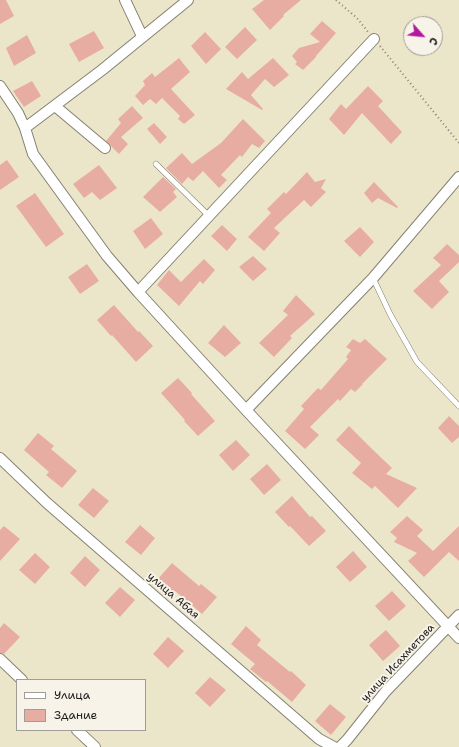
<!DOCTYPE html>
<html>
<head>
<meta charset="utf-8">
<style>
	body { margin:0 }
	#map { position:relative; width:459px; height:747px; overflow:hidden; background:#ebe6ca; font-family:"Shantell Sans",sans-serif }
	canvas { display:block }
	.legend { position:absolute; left:16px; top:679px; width:130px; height:52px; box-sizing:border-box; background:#f7f3e8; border:1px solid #9f9d96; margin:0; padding:5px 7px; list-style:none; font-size:12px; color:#1c1c1c }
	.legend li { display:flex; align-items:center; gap:8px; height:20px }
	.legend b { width:20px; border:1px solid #9f9d96 }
	.north { position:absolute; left:403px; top:16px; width:40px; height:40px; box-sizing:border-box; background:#f7f3e8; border:1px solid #9f9d96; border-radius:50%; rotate:117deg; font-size:11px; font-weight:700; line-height:16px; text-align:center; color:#1c1c1c }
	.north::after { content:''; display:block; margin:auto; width:14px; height:18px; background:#b5179e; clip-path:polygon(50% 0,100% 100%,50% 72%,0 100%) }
</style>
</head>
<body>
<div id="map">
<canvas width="459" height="747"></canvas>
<ul class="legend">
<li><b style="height:5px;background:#fff"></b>Улица</li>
<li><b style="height:11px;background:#e8ada2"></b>Здание</li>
</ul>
<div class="north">С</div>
</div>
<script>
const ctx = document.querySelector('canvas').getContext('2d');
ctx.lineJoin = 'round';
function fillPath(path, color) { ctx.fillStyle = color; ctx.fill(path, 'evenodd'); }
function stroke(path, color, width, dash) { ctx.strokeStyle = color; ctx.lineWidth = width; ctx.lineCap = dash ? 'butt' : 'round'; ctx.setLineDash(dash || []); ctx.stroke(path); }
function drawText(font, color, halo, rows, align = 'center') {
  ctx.font = font + ' "Shantell Sans",sans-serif'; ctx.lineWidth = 4; ctx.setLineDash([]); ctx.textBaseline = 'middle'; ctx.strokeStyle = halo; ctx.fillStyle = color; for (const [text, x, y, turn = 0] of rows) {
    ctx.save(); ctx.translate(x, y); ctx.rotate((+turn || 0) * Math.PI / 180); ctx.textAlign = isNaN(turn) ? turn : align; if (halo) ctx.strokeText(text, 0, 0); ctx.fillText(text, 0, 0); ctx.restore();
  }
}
fillPath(new Path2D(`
	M0 0H6L14 16 0 24Z
	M264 0H301L283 15 284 16 270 30 252 9Z
	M322 21 336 33 316 56V57L303 70 295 64 297 62 292 56 299 48 320 42 310 34Z
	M245 27 257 40 237 59 225 47Z
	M94 31 104 48 79 62 69 44Z
	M205 32 221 49 206 64 191 46Z
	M27 35 36 53 14 66 6 48Z
	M179 58 190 72 171 89 195 115 184 124 178 119 180 116 162 98 156 104 150 99 143 105 135 96 145 85 143 81 152 73 155 77Z
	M273 58 289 75 274 87 265 79 251 95 263 109 262 110 226 89 242 72 248 79Z
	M32 81 41 96 24 107 13 91Z
	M368 86 383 101 378 106 402 132 391 144 362 113 344 135 329 119 341 104 346 109Z
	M132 106 143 118 121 137 128 144 119 154 106 141 121 123 118 119Z
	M243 119 265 141 259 148 252 144 242 157 240 155 221 175 227 180 219 188 203 171 193 181 188 177 182 184 166 168 182 153 192 164 221 143Z
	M154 123 167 137 160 144 147 129Z
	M7 160 19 177 0 190V165Z
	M99 165 117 188 100 200 92 192 84 198 73 184Z
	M307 172 315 182 326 179 321 188 326 192 311 207 304 200 274 228 280 233 264 251 248 237 271 213 267 209 284 192 286 194Z
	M163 177 176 189 173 192 177 197 160 212 143 197Z
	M374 182 398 207 397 208 378 198 372 203 364 193Z
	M35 193 64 234 46 247 16 206Z
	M151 218 163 234 145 249 133 231Z
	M222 225 237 239 227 251 211 236Z
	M360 227 374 242 360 257 344 241Z
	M447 244 459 255V262L439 281 449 292 432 309 413 291 441 265 433 258Z
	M253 256 267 269 253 281 239 267Z
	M204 259 215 270 203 284 200 281 179 306 157 285 169 270 181 282Z
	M87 264 99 281 80 294 68 277Z
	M296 295 315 314 290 336 292 338 274 357 259 343 288 315 283 311Z
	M114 305 138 332 139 331 153 346 136 362 112 335 111 336 97 320Z
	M224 325 241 343 225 357 208 343Z
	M353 339 360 343 365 339 387 359 362 384H363L355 392 351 389 340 401 338 399 310 427 319 435 305 449 285 431 304 409 301 406 318 388 321 390 348 359 346 357 351 350 346 347Z
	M178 378 192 393 191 394 215 421 198 436 184 421 185 420 161 393Z
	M449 416 459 426V437L452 443 438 428Z
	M349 426 370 447 392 468 386 474 417 488 398 508 375 486 372 489 352 473 361 463 336 440Z
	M38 433 54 446 51 449 77 471 62 488 46 475 49 472 24 450Z
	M236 440 250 455 233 471 219 455Z
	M267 464 281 480 264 495 250 479Z
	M93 488 109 501 94 518 78 505Z
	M292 496 310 517 312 516 326 531 309 546 290 526 289 527 275 512Z
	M407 516 423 530 417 536 433 551 459 526V561L449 552 424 577 408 561 417 553 394 542 397 538 390 532Z
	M140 525 155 538 141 555 125 542Z
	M4 526 20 539 0 561V530Z
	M353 551 367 567 350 582 336 567Z
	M35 553 50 567 35 584 19 570Z
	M85 556 100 570 85 587 70 573Z
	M172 563 199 586 201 584 217 597 202 614 175 591 173 594 157 580Z
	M120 587 135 600 120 617 105 603Z
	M392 591 406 606 389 621 375 606Z
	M4 623 20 637 4 654 0 653V628Z
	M246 626 261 640 257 645 290 672 291 671 306 685 292 702 267 681 266 682 250 669 255 664 231 644Z
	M386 630 400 646 383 661 369 645Z
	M168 637 184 651 168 668 153 654Z
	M210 677 226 690 210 707 195 693Z
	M330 704 346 717 331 735 315 721Z`), '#e8ada2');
const lane = new Path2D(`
	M156 164 209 216
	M373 278 390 314 417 362 459 406`);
const street = new Path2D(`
	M125 0 142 36
	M0 86 18 113 25 128 33 154 107 256 138 292 246 410 459 638
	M55 106 105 148
	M25 128 102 70 188 0
	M138 292 374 39
	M246 410 373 278 459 177
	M0 458 47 503 319 739 334 747
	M0 659 22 680
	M77 730 95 747
	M340 747 347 740 386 691 459 615`);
stroke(lane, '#848173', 6);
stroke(street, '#848173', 12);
stroke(new Path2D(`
	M336 0 357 18 368 32
	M380 46 459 143`), '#848173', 2, [1, 3]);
stroke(lane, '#fff', 5);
stroke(street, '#fff', 10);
drawText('11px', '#1c1c1c', '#f7f3e8', [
	["улица Абая",173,596,41],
	["улица Исахметова",398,663,-47]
]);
</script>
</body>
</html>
